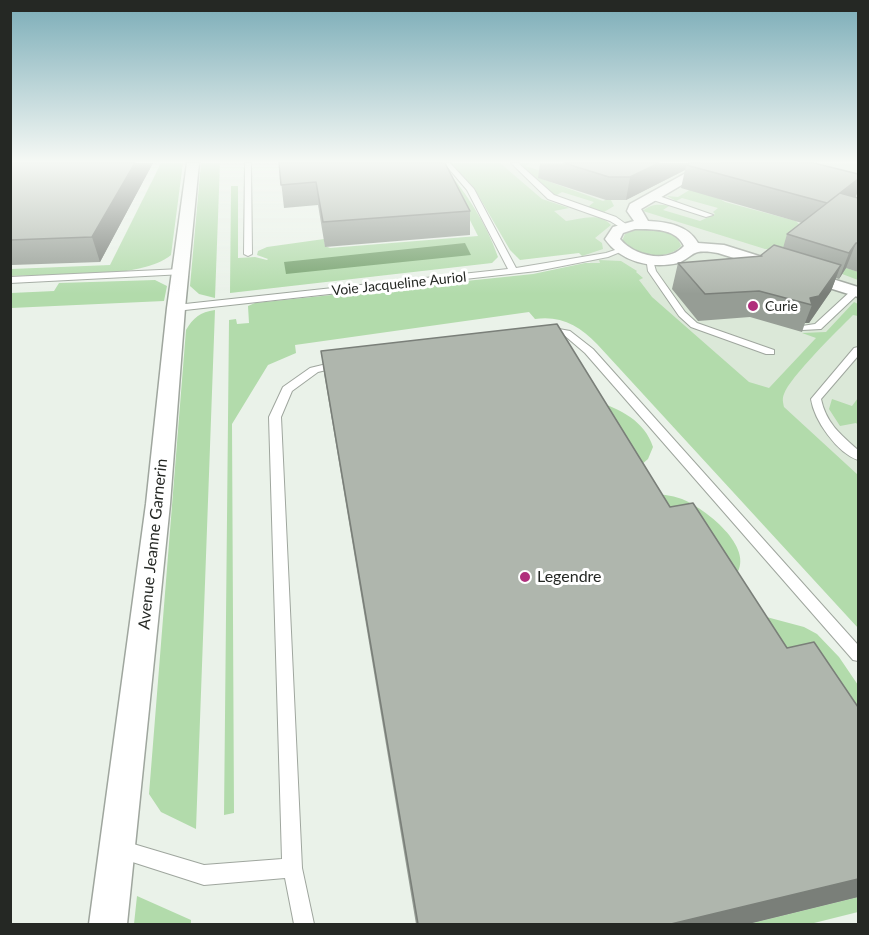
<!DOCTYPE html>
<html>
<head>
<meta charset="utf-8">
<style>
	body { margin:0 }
	#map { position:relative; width:869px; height:935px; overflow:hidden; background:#eaf2e9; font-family:Lato,sans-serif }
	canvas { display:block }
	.frame { position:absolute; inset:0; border:12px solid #252824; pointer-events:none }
</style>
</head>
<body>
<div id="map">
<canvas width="869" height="935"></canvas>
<div class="frame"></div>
</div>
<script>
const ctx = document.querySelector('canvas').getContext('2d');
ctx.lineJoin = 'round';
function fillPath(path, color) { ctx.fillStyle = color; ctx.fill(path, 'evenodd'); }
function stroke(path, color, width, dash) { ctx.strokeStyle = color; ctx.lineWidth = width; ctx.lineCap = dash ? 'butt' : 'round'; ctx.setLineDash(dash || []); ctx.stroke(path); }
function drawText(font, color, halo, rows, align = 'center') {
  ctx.font = font + ' Lato,sans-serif'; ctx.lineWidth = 6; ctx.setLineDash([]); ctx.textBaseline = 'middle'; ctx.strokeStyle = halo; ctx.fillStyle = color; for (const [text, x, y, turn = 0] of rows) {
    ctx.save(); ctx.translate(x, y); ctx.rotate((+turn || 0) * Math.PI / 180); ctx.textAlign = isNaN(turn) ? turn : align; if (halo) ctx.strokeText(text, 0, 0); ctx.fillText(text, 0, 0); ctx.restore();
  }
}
fillPath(new Path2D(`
	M479 163H858V506L503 183Z`), '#dbe8d8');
fillPath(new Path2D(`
	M161 163H183L171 255C142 280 50 274 11 276V269L110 265Z
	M201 163H220L215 298 199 294 190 286Z
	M441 163C465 191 486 222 498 257L492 263 230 293 231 186H238V258L255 257 267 260 268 259 257 255 258 251 267 247 324 239 325 246 330 248 478 236Z
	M451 163H500L542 199 569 208 554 211 566 221C581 219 599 212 611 225L595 238 602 243 603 249 582 256 579 253 520 260 510 250 474 188Z
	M519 163H531L525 166 542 171 539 178 603 201 610 198 614 206 604 212 588 207 594 202 562 192 555 196Z
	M696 186 725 202 796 221 810 235 792 249 858 272V280L776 249H765L643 211C651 204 659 204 669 206L663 210 700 221 715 214 713 212 718 208 682 198 676 201 667 196 678 197Z
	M638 229C652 229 677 229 681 246 668 261 633 257 622 241L625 234Z
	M599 260 621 261 637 271 636 272 643 278 639 280 652 297 749 382 769 388 816 338 802 333 826 332 854 302 858 304V316L853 315C838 330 790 377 784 394 782 399 783 402 784 407L858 475V628L597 344C580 326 560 315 535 319L529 312 295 345 296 353 268 365 232 424 234 813 224 815 229 320 236 319 237 324 249 323 248 306 255 303 533 274 585 263H600Z
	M155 280 167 286 164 301 11 308V293L54 291 59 283Z
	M215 310 196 829 161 812 149 794 186 330C193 318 200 312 215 310Z
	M858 398V425L856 423 840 426 829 409 832 399 852 406Z
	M596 401C620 409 645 421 653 447L648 459 641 465Z
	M649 494C660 494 671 495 682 499 704 508 756 547 736 575Z
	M759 615 804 627 817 634 839 657 858 685V739Z
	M137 896 191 920V924H134Z
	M858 897V912L810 924H748Z`), '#b2dbab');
fillPath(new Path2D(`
	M465 243 471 255 286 274 284 262Z`), '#75a16d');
const lane = new Path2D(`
	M245 163H251L252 254 248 256 244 254Z
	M444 163H450L474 189 516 268 606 253 621 248 625 250 608 257 537 271 176 311 171 308 176 305 508 269 467 190Z
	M511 163H518L554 195 616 217 630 227 623 229 610 221 548 199Z
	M650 195H656L713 215 706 217 650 199Z
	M646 257H652L656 271 685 312 697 323 774 350V354H766L691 327 679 316 648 271Z
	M181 269 184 270V274L10 283V277Z
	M853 289H858V294L821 329 802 330V326L815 324Z
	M548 327 570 331 593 349 858 645V661L853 660 585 353 564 335 545 332 543 330Z
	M858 347V356L821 399C826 423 841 435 858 450V460C837 453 814 420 811 399L854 348Z
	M339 361 344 364 343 366 318 372 292 391 281 417 302 868 314 924H294L285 878 204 885 120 858 113 856 111 849 113 842 120 840 204 865 282 859 269 417 283 387 310 368Z`);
const street = new Path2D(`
	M187 163H199L185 308 170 504 127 924H89L146 504 167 308Z
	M704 163H719L641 209 648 221C667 222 688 225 698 243L724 245 858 287V297L718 253C712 252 704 251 698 252 692 253 685 261 678 263 651 269 621 262 605 239L613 227 634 221 627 211 630 204ZM635 229C652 229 676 228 684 246 668 264 634 256 620 239L623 233Z`);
stroke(lane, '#9fa69e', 2);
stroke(street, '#9fa69e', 3);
fillPath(lane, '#fff');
fillPath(street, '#fff');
fillPath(new Path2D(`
	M10 163H153L100 262 12 265 11 267Z
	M279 163 470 211V235L325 247 318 205 284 208Z
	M540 163H814L858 174V190L856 197 858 198V272L846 268 839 279 836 278 831 291 809 323H805L802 332 750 317 698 321 672 289 678 263 760 257V256L783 248 787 234 802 223 681 188 685 170 626 200H606L538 178Z
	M321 351 670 507 787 648 858 707V897L748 924H416L325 379Z`), '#969d95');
fillPath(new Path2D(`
	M135 163H153L100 262 92 237Z
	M659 163H700L686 165 685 170 626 200 630 177Z
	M858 179V190L855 199 827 203Z
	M856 243 846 268 839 279 849 253Z
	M841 265 831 291 809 323H805L812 305 810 298Z
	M858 879V897L748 924H671Z`), '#7a7f79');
const building = new Path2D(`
	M10 163H135L92 237 10 240Z
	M279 163H445L470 211 323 222 316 182 281 185Z
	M564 163H659L630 177H609Z
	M690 163H814L858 174V179L827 203 686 165Z
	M840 193 858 198V243H856L849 253 787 234Z
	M774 245 841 265 819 296 810 298 812 305 759 291 705 294 678 263 762 256H760Z
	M557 324 670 507 693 503 787 648 814 642 858 707V879L671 924H418L321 351Z`);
fillPath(building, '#afb6ad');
stroke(building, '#7a7f79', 1.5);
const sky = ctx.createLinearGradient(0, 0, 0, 294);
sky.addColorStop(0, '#7aacb7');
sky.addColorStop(0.55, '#f6f9f5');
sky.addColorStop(1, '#f6f9f500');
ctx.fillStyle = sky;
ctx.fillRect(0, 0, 869, 294);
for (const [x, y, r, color] of [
	[753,306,6,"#b02f7c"],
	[525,577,6,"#b02f7c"]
]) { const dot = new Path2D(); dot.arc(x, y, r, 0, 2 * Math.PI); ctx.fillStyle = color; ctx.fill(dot); stroke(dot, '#fff', 2); }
drawText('14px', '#252824', '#fff', [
	["Voie Jacqueline Auriol",399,284,-6]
]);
drawText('14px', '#252824', '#fff', [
	["Curie",765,306]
], 'left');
drawText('16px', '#252824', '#fff', [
	["Avenue Jeanne Garnerin",153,544,-84]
]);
drawText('16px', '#252824', '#fff', [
	["Legendre",537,577]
], 'left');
</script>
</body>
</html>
